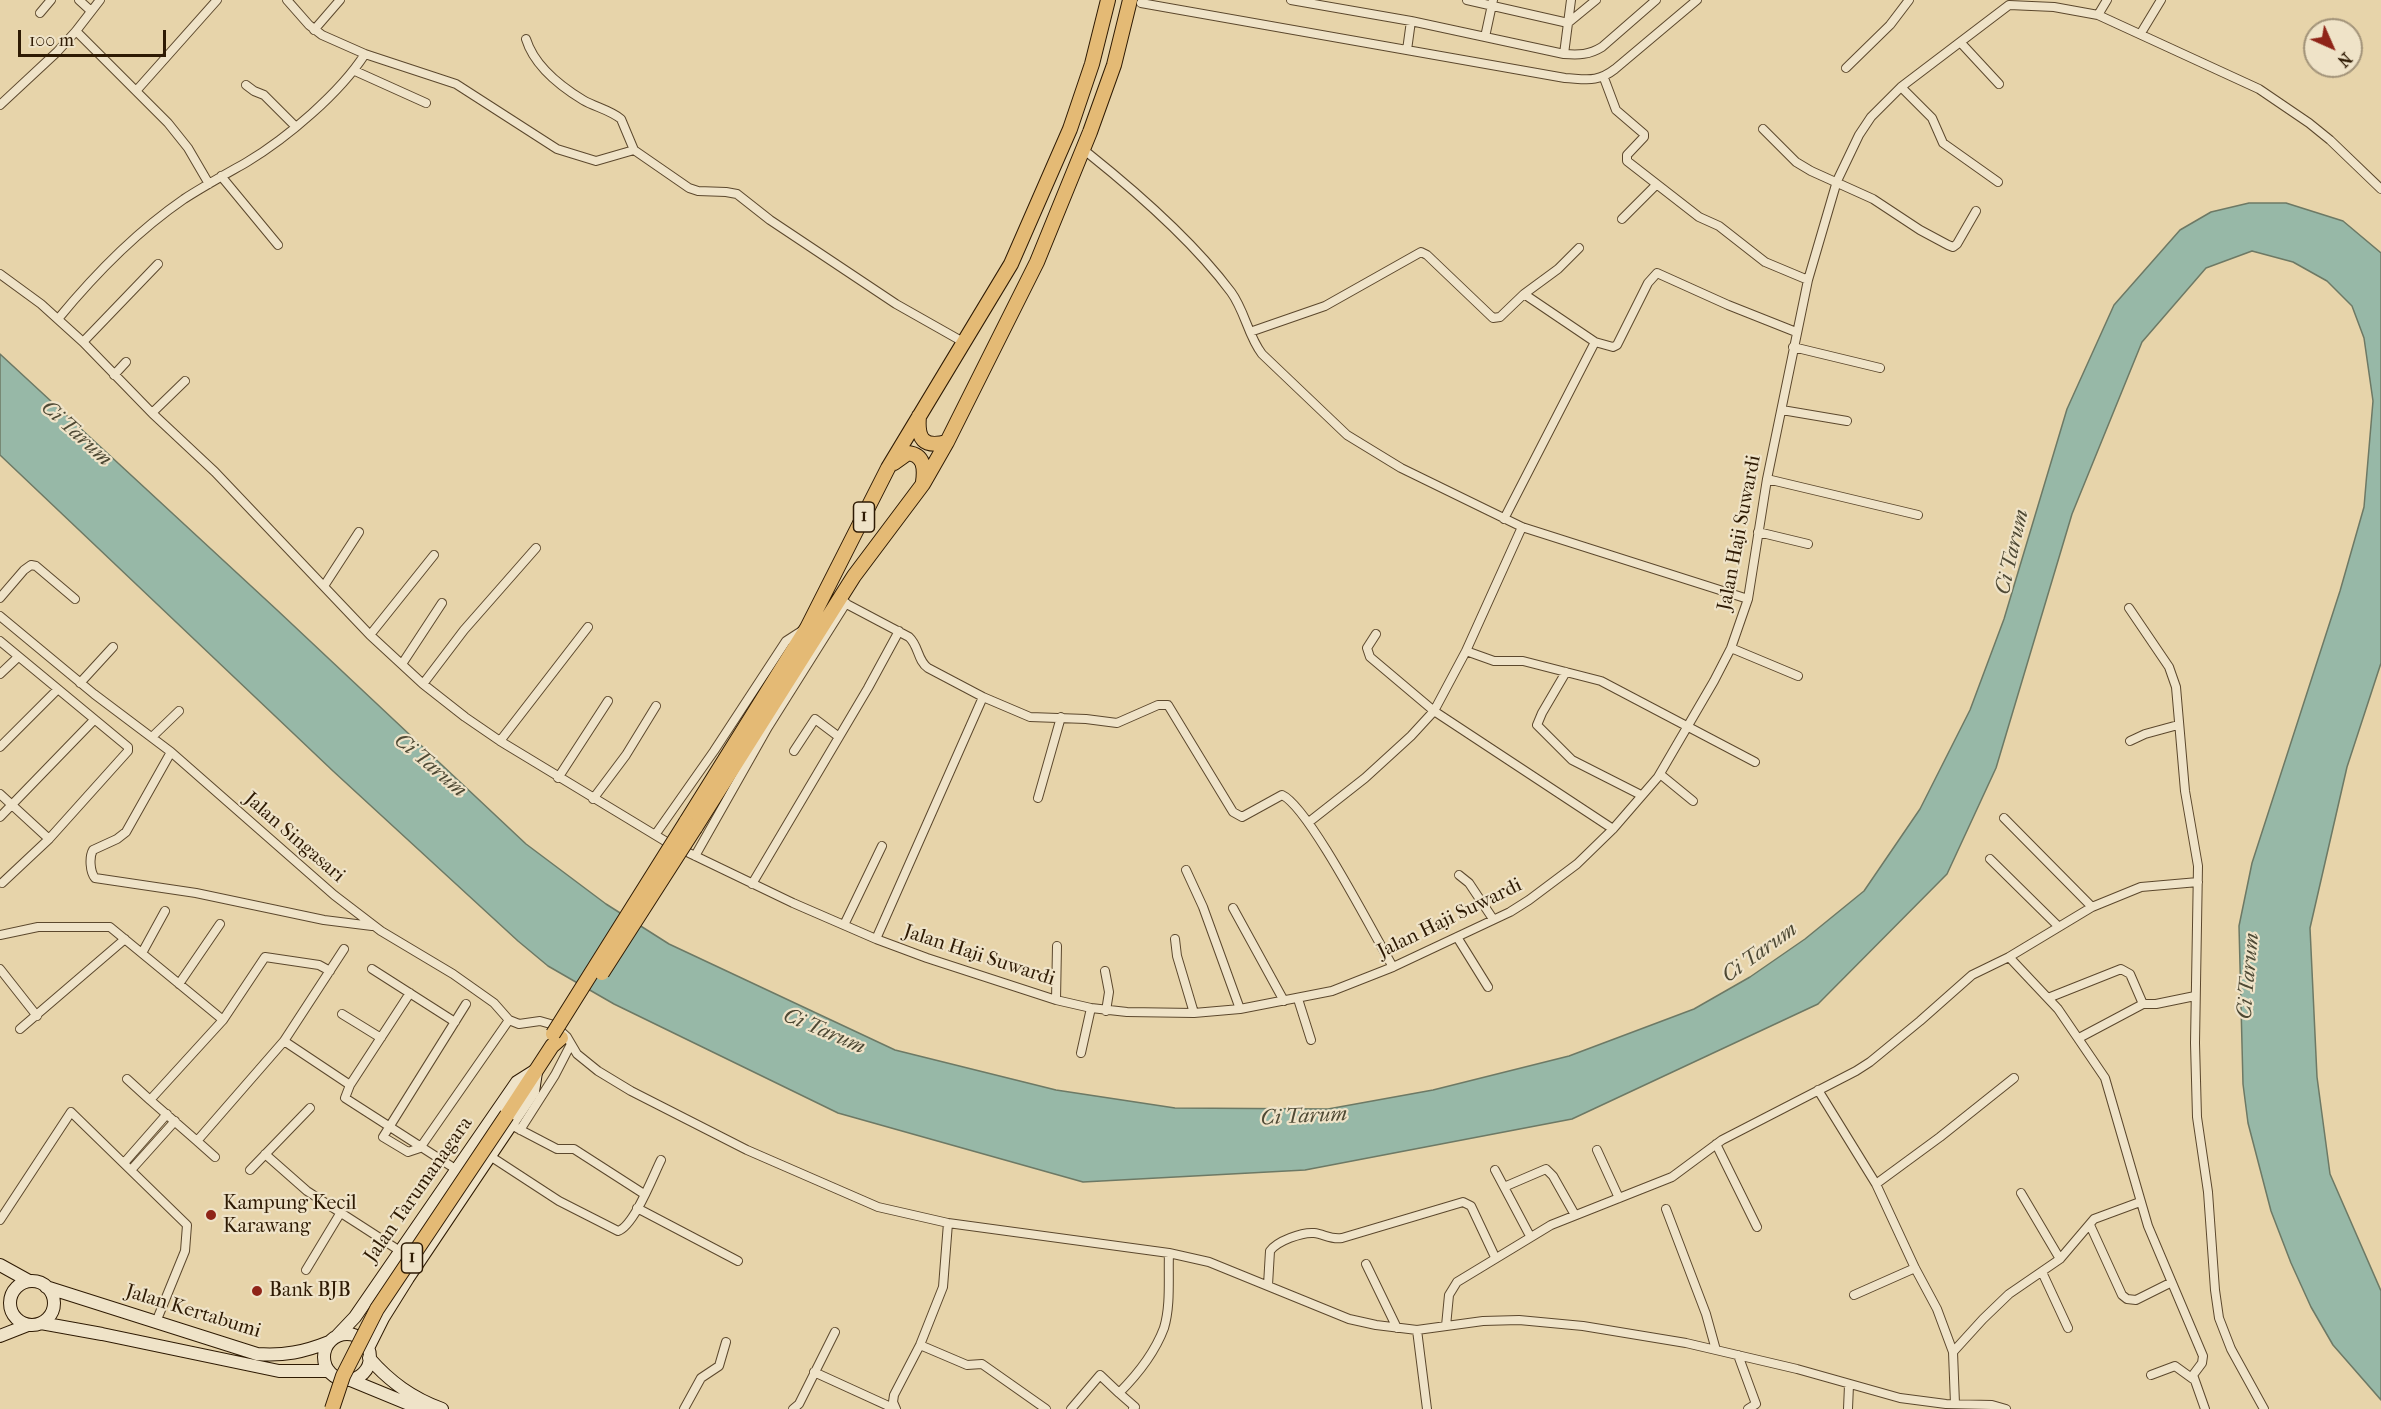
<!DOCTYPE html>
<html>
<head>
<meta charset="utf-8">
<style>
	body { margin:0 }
	#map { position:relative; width:2381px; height:1409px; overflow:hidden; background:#e7d4aa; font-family:"IM FELL French Canon",serif }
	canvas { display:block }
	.north { position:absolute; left:2303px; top:18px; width:60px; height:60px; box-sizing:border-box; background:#efe3c8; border:2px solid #a29379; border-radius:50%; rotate:135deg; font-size:16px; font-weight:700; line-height:24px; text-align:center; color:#2e1a03 }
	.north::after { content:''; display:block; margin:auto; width:21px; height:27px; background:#8f2418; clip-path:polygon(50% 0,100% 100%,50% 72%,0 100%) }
	.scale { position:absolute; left:18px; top:30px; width:148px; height:27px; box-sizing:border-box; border:3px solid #2e1a03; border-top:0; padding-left:8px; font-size:18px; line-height:21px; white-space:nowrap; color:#2e1a03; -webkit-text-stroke:4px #efe3c8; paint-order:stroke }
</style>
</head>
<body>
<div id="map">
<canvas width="2381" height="1409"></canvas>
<div class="north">N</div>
<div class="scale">100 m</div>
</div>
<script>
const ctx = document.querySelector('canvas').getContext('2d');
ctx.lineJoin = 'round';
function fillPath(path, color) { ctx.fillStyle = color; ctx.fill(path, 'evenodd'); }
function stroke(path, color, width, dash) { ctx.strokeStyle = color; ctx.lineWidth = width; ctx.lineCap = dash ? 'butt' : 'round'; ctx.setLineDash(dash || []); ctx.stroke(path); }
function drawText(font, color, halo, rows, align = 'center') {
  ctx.font = font + ' "IM FELL French Canon",serif'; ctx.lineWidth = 4.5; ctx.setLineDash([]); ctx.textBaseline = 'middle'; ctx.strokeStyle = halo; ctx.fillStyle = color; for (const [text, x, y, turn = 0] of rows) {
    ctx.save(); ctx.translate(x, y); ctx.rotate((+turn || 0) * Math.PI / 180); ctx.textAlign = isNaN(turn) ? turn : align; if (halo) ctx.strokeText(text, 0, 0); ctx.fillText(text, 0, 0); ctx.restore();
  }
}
const water = new Path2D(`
	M2249 203H2286L2343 221 2381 253V663L2347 767 2310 928 2317 1077 2330 1174 2381 1291V1400L2333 1345 2311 1307 2291 1263 2271 1211 2248 1123 2243 1084 2239 926 2252 863 2340 591 2364 507 2373 401 2364 338 2352 306 2327 281 2293 262 2252 251 2206 268 2142 342 2072 514 1996 768 1947 874 1818 1004 1572 1119 1305 1170 1083 1182 838 1113 614 1004 548 966 518 941 333 771 0 455V354L277 610 526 844 606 904 669 944 895 1050 1056 1090 1175 1108 1328 1109 1433 1090 1569 1056 1694 1009 1750 977 1805 939 1864 891 1920 809 1970 710 2004 619 2067 409 2114 305 2180 230 2211 212Z`);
fillPath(water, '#97b8a7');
stroke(water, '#6d7965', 1.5);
const minor = new Path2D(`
	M79 0 91 11
	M287 0 309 25 322 35 365 54 456 84 557 149 596 161 634 150
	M1291 0 1411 21 1564 54C1579 55 1589 55 1602 47L1656 0
	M1467 0 1568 23 1596 0
	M1141 3 1565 78C1586 79 1597 83 1615 69L1697 0
	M40 13 51 0
	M2098 15 2107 0
	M314 30 340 0
	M76 31 168 123 188 148 209 184
	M2141 33 2161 0
	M1485 37 1493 0
	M526 39C534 65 560 86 583 100 595 107 610 110 621 119L634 150 689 188 698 191 726 192 737 194 770 220 896 304 965 343
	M1961 43 1999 84
	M1407 50 1411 21
	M1564 54 1571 0
	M1846 68 1890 25 1909 0
	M355 71 426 103
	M1604 78 1616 110 1644 134V137L1627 155V161L1699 217 1719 226 1765 262 1808 280
	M246 85 254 91 264 95 296 127
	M1901 87 1932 118 1943 143 1998 182
	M136 91 217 0
	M0 105 57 52 76 31 100 0
	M1763 129 1796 162 1811 171 1873 199 1920 230 1948 245 1953 247 1957 244 1976 211
	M1089 154C1139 194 1193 241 1231 292 1245 311 1248 336 1262 354L1347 435 1401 468 1522 527 1748 599
	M221 176 278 245
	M1622 219 1656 185
	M0 274 41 304 83 342 152 413 215 472 370 635 423 684 465 717 500 741 665 841
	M1524 294 1558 269 1579 248
	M58 319C95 274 136 232 184 199 204 186 226 174 247 162 287 138 340 93 365 54
	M1250 332 1325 306 1421 252 1427 255 1493 318 1500 317 1524 294 1595 342
	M83 342 158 264
	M1793 347 1880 368
	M114 375 126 362
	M1782 410 1847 421
	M152 413 185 381
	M1767 479 1918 515
	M1504 519 1595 342 1613 347 1617 345 1648 283 1657 273 1728 305 1796 332
	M1758 532 1808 544
	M324 586 359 532
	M0 598 24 570 31 565 36 566 75 599
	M839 600 909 637C919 646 917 660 928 668L983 697 1030 717 1086 719 1117 723 1158 705H1168L1233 812 1242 817 1282 795C1309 807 1374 935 1393 967
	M2129 608 2169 667 2176 687 2185 791 2198 866 2195 1043 2197 1117 2208 1192 2215 1290 2219 1318 2231 1349 2264 1409
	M0 616 94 694 171 752 334 895 381 931 453 974 494 1003 509 1020 519 1024 540 1021 554 1025 567 1037 577 1054 598 1071 631 1091 747 1150 878 1207 948 1223 1169 1253 1209 1262 1349 1319 1376 1325 1417 1330 1483 1321 1519 1320 1583 1326 1686 1343 1797 1369 1900 1398 1946 1404 1992 1405 2006 1409
	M1376 634 1367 648 1370 657 1434 711 1613 829
	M370 635 434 555
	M0 641 128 747V751L49 839 2 883
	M1731 648 1798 676
	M1466 651 1494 661H1523L1601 681 1755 762
	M402 664 442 603
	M1566 672 1542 713 1537 725 1572 760 1641 795
	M0 674 17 658
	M80 683 113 647
	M423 684 464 630 536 548
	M152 737 179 711
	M500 741 588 627
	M2130 741 2145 734 2178 725
	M0 747 57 690
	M794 751 815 719 839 737
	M171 752 126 832 117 839 93 850C89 857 90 872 95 878L196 893 324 920 372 926
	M1660 774 1693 801
	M558 778 608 701
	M0 794 49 839
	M1038 798 1061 717
	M593 799 626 755 656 706
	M0 817 94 720
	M2004 818 2092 907
	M1309 822 1365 778 1411 736 1434 711 1466 651 1522 527
	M655 835 714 751 786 641 803 630
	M689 853 793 903 876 939 927 958 1056 1000 1091 1008 1127 1012 1194 1013 1240 1009 1332 991 1393 967 1510 912 1529 900 1577 864 1613 829 1658 777 1714 681 1731 648 1748 599 1767 479 1808 280 1837 181 1859 135 1871 117 1901 87 2009 5 2054 7 2098 15 2259 89 2309 123 2330 140 2381 189
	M695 856 768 727 846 603
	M1990 859 2058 926
	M1186 870 1203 907 1240 1009
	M1459 875 1469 883 1493 919
	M752 884 868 688 899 631
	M1233 908 1284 1001
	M844 925 882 846
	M0 935 38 927H110L223 1020
	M1457 937 1488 987
	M876 939 983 697
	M1175 939 1177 956 1194 1013
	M142 953 165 911
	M2009 957 2058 1009 2105 1078 2148 1226 2203 1356 2202 1363 2193 1375 2205 1409
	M0 969 37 1016
	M372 969 455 1022
	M330 971 319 965 265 957 223 1020 150 1100 197 1141 284 1041 344 949
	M1105 971 1109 992 1106 1011
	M179 984 220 924
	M2048 998 2121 969 2130 974 2143 1004H2156L2195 996
	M1298 999 1311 1040
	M1056 1000 1057 946
	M466 1004 383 1137 408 1152 420 1148 509 1020
	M342 1014 381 1038
	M20 1029 125 939
	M2079 1038 2143 1004
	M284 1041 350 1085 345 1098 457 1170
	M1081 1053 1091 1008
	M127 1079 150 1100
	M350 1085 410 993
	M1818 1090 1876 1184 1915 1268 1937 1309 1953 1352 1955 1404
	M511 1125 557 1149H574L644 1194
	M520 1130 555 1075 571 1044
	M197 1141 215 1157
	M1716 1144 1757 1227
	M1597 1150 1619 1198
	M265 1154 307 1191 400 1251
	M490 1156 559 1201 618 1231C634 1226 653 1176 661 1160
	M124 1163 167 1114
	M131 1170 175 1121
	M250 1170 310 1108
	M1495 1170 1530 1236
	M1876 1184 1940 1137 2014 1078
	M1504 1187 1546 1169 1553 1176 1575 1215
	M2021 1193 2060 1259
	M637 1208 738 1261
	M1666 1209 1706 1314 1716 1350
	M0 1220 71 1112 187 1225 185 1251 156 1322
	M2090 1225 2122 1295 2127 1299 2136 1300 2170 1283
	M1366 1264 1397 1328
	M306 1270 341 1212
	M2042 1272 2068 1328
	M1268 1285 1270 1251C1277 1241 1302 1232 1314 1233 1324 1234 1331 1240 1342 1238L1463 1202 1471 1206 1495 1257
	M1854 1295 1915 1268
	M1446 1326 1449 1295 1457 1282 1551 1225 1672 1177 1722 1140 1856 1071 1870 1062 1920 1021 1972 975 2009 957 2092 907 2141 887 2198 882
	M1417 1330 1427 1409
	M920 1345 967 1365 982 1364 1046 1409
	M1953 1352 1983 1319 2009 1294 2060 1259 2094 1219 2140 1202
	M1738 1355 1756 1404 1748 1409
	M814 1372 895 1409
	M2151 1375 2175 1366 2193 1379
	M684 1409 701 1378 719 1366 726 1342
	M793 1409 799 1404 835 1332
	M896 1409 893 1402 894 1395 920 1345 943 1287 948 1223
	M1071 1409 1100 1375 1119 1393
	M1133 1409 1135 1407 1119 1393C1137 1375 1155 1352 1164 1328 1171 1305 1168 1277 1169 1253
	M1848 1409 1849 1385`);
const secondary = new Path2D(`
	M0 1265 29 1281
	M10 1303a22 22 0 1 1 44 0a22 22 0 1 1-44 0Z
	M46 1287 257 1354C284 1356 304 1352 329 1342
	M41 1323 102 1334 279 1371H329
	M324 1357a23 23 0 1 1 46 0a23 23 0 1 1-46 0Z
	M0 1336 28 1325
	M337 1336 355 1317 517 1082 536 1070
	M368 1348 383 1318 408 1278 533 1092 536 1072
	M369 1358C390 1382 412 1398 442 1409
	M348 1379 421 1409`);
const primary = new Path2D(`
	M919 416C917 439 923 448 947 442
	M894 463 908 453C924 455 925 468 923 482
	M686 822 807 628 888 468 1011 264 1070 129 1092 64 1108 0
	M695 828 854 576 923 484 947 442 1037 262 1090 132 1114 65 1130 0
	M507 1115 552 1046 561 1038`);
stroke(minor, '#5c482d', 10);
stroke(secondary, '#2e1a03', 14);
stroke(primary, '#2e1a03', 16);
stroke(minor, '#efe3c8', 8);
stroke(secondary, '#efe3c8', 12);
stroke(primary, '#e4ba75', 14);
const primaryBridge = new Path2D(`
	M602 973 695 828
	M553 1034 686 822
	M332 1409 343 1376 377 1309 507 1115`);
stroke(primaryBridge, '#2e1a03', 16, []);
stroke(primaryBridge, '#e4ba75', 14);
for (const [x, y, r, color] of [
	[211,1215,6,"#8f2418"],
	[257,1291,6,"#8f2418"]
]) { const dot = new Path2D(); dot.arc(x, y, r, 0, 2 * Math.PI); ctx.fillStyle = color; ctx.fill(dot); stroke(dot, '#efe3c8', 2); }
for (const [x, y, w] of [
	[864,517,21],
	[412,1258,21]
]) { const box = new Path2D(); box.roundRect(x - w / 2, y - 15, w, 30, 4.5); ctx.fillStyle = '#efe3c8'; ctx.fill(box); stroke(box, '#2e1a03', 1.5); }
drawText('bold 18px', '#2e1a03', null, [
	["1",864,517],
	["1",412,1258]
]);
drawText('20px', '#2e1a03', '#efe3c8', [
	["Jalan Haji Suwardi",1740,533,-79],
	["Jalan Singasari",294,838,41],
	["Jalan Haji Suwardi",1450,919,-26],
	["Jalan Haji Suwardi",979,956,18],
	["Jalan Tarumanagara",419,1190,-55],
	["Jalan Kertabumi",193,1312,17]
]);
drawText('20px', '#2e1a03', '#efe3c8', [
	["Kampung Kecil",223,1204],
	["Karawang",223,1227],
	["Bank BJB",269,1291]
], 'left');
drawText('italic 21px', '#4e4934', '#efe3c8', [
	["Ci Tarum",76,434,42],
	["Ci Tarum",2013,552,-77],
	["Ci Tarum",430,766,40],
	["Ci Tarum",1760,953,-36],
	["Ci Tarum",2249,976,-85],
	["Ci Tarum",824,1032,23],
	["Ci Tarum",1304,1117,-3]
]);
</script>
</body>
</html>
